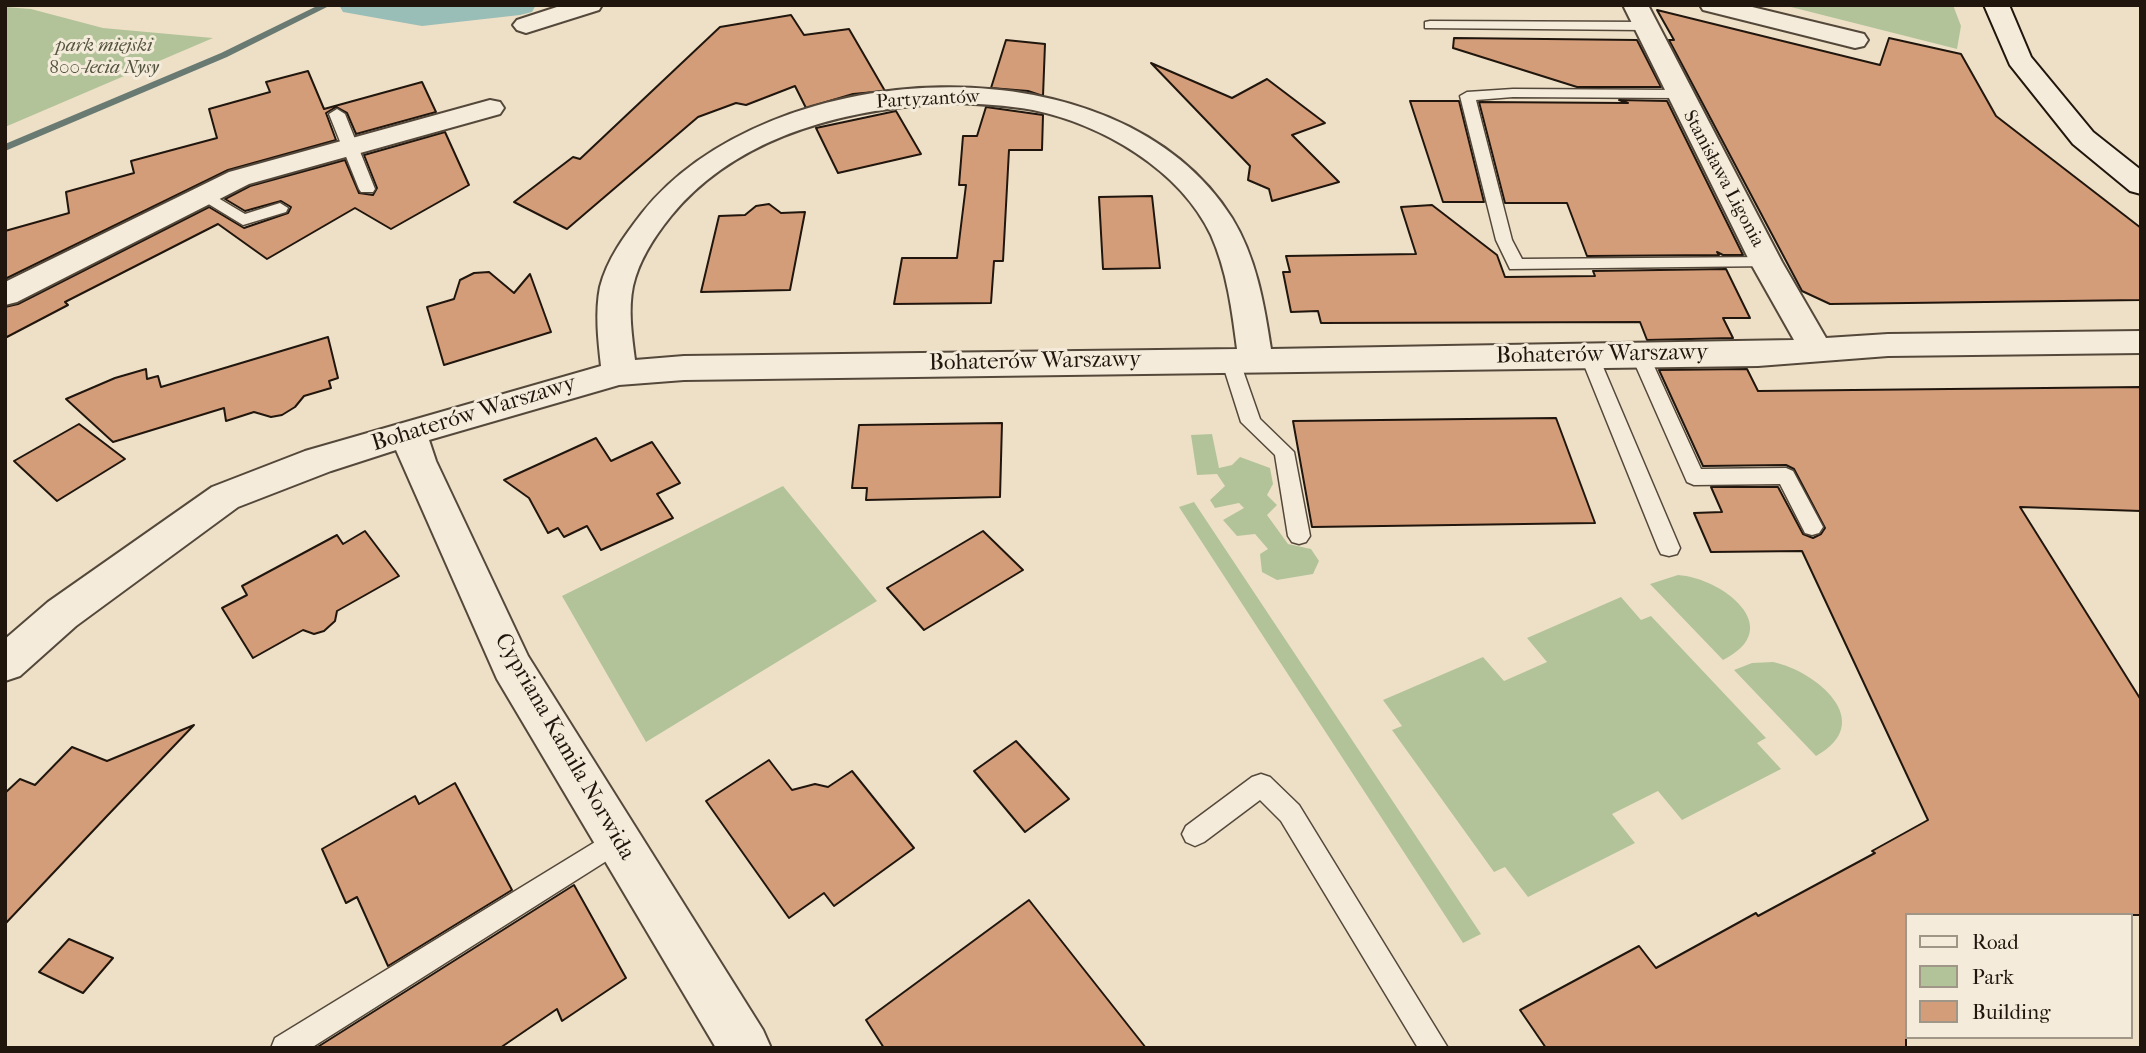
<!DOCTYPE html>
<html>
<head>
<meta charset="utf-8">
<style>
	body { margin:0 }
	#map { position:relative; width:2146px; height:1053px; overflow:hidden; background:#eee0c6; font-family:"IM FELL French Canon",serif }
	canvas { display:block }
	.frame { position:absolute; inset:0; border:7px solid #20160d; pointer-events:none }
	.legend { position:absolute; left:1905px; top:913px; width:228px; height:126px; box-sizing:border-box; background:#f4ebda; border:2px solid #9f9688; margin:0; padding:9px 12px; list-style:none; font-size:21px; color:#20160d }
	.legend li { display:flex; align-items:center; gap:14px; height:35px }
	.legend b { width:35px; border:2px solid #9f9688 }
</style>
</head>
<body>
<div id="map">
<canvas width="2146" height="1053"></canvas>
<div class="frame"></div>
<ul class="legend">
<li><b style="height:9px;background:#f4ebda"></b>Road</li>
<li><b style="height:19px;background:#b3c399"></b>Park</li>
<li><b style="height:19px;background:#d49d7a"></b>Building</li>
</ul>
</div>
<script>
const ctx = document.querySelector('canvas').getContext('2d');
ctx.lineJoin = 'round';
function fillPath(path, color) { ctx.fillStyle = color; ctx.fill(path, 'evenodd'); }
function stroke(path, color, width, dash) { ctx.strokeStyle = color; ctx.lineWidth = width; ctx.lineCap = dash ? 'butt' : 'round'; ctx.setLineDash(dash || []); ctx.stroke(path); }
function drawText(font, color, halo, rows, align = 'center') {
  ctx.font = font + ' "IM FELL French Canon",serif'; ctx.lineWidth = 6; ctx.setLineDash([]); ctx.textBaseline = 'middle'; ctx.strokeStyle = halo; ctx.fillStyle = color; for (const [text, x, y, turn = 0] of rows) {
    ctx.save(); ctx.translate(x, y); ctx.rotate((+turn || 0) * Math.PI / 180); ctx.textAlign = isNaN(turn) ? turn : align; if (halo) ctx.strokeText(text, 0, 0); ctx.fillText(text, 0, 0); ctx.restore();
  }
}
fillPath(new Path2D(`
	M1783 5H1953L1961 26 1957 49Z
	M5 7 31 9 103 28 213 38 5 127Z
	M1212 434 1219 468 1232 465 1240 457 1270 468 1273 484 1267 495 1277 505 1267 515 1288 544 1311 549 1319 561 1313 574 1277 580 1262 572 1260 554 1268 549 1255 534 1237 536 1223 520 1244 508 1239 503 1215 508 1210 500 1225 486 1217 474 1197 475 1191 435Z
	M783 486 877 601 646 742 562 596Z
	M1194 502 1481 934 1463 943 1179 507Z
	M1678 575C1722 578 1788 628 1723 660L1650 584Z
	M1621 597 1641 620 1651 616 1766 738 1757 743 1781 769 1682 820 1658 791 1612 814 1635 843 1528 897 1505 867 1494 872 1392 730 1402 726 1383 700 1483 657 1504 681 1547 662 1527 638Z
	M1773 662C1816 671 1878 722 1816 756L1734 670 1752 663Z`), '#b3c399');
fillPath(new Path2D(`
	M319 5H331L227 57 5 151V144L221 53Z`), '#697a73');
fillPath(new Path2D(`
	M339 5H536L532 12 520 15 422 26 343 12Z`), '#99bdb7');
const building = new Path2D(`
	M1657 10 1880 65 1889 38 1961 54 1996 116 2141 228V300L1830 304 1802 291 1669 40H1674Z
	M791 15 804 35 849 29 885 91 853 94 806 108 795 86 746 105 736 103 698 117 567 229 514 202 573 157 580 159 720 27Z
	M1454 38 1637 40 1661 87H1577L1453 48Z
	M1006 40 1045 44 1043 96 1028 91 991 88Z
	M1151 63 1232 98 1267 79 1325 123 1292 135 1339 182 1272 201 1269 189 1248 180 1250 166Z
	M308 71 324 109 422 82 436 112 356 134 347 113 336 107 326 113 336 140 228 170 5 279V231L69 213 66 192 134 173 131 161 217 138 209 109 270 92 266 82Z
	M1619 100 1667 101 1743 255H1723L1717 252 1719 255 1587 256 1567 203H1505L1479 102 1628 103Z
	M1410 101H1459L1484 202H1443Z
	M986 107 1043 115 1042 150H1009L1003 261H994L991 303 894 304 902 258H957L966 185H959L963 136H977Z
	M896 111 921 154 838 173 816 128Z
	M445 132 469 185 391 229 355 208 267 259 218 224 65 302 68 305 5 338V307L18 304 209 207 244 228 288 213 291 207 281 201 245 211 225 199 250 186 345 160 359 193 373 195 377 188 364 155Z
	M1152 196 1160 268 1103 269 1099 197Z
	M769 204 781 213 805 212 790 290 701 292 719 216 745 215 756 206Z
	M1432 205 1497 255 1505 277 1595 276 1593 271 1726 269 1750 318H1723L1733 338 1647 340 1640 322 1321 323 1318 311 1291 312 1283 272H1290L1286 256 1416 254 1401 207Z
	M489 272 514 293 530 274 551 332 444 365 427 307 454 299 460 280 474 273Z
	M328 337 338 378 329 381 331 388 304 396 295 407 282 415 271 417 254 412 226 421 224 408 113 442 66 399 115 378 146 369 147 379 158 376 161 387Z
	M1747 369 1758 391 2141 387V511L2020 507 2141 700V915H1906V1048H1546L1520 1010 1639 946 1656 968 1756 913 1758 916 1875 853 1872 851 1928 820 1802 551 1711 552 1694 513 1722 512 1711 487H1778L1803 534 1813 538 1821 534 1825 528 1794 469 1786 465 1703 466 1659 370Z
	M1556 418 1595 523 1312 527 1293 421Z
	M1002 423 1000 497 866 500 867 488H852L859 425Z
	M79 424 125 459 57 501 14 461Z
	M596 438 611 461 652 442 680 483 657 494 673 518 601 550 587 526 564 537 558 528 548 533 529 498 504 480Z
	M365 531 399 576 337 611 335 621 324 631 314 634 303 630 253 658 222 608 247 595 242 586 337 535 343 544Z
	M983 531 1023 570 924 630 887 588Z
	M194 725 107 816 5 924V793L20 779 35 785 72 747 107 761Z
	M1016 741 1069 799 1025 832 974 771Z
	M769 760 792 790 815 784 828 787 852 771 914 848 834 906 824 893 789 918 706 801Z
	M455 783 512 890 388 966 357 897 346 903 322 849 415 796 419 804Z
	M574 885 626 978 562 1021 557 1009 500 1048H316Z
	M1029 900 1146 1048H884L866 1020Z
	M69 939 113 958 83 993 39 972Z`);
fillPath(building, '#d49d7a');
stroke(building, '#20160d', 2);
const lane = new Path2D(`
	M1430 21 1644 22 1651 26 1644 30 1425 28V22Z
	M1513 89 1678 90 1685 94 1678 98 1513 97 1476 100 1512 240 1522 259 1766 257 1772 258 1775 262 1772 266 1510 269 1496 240 1460 96 1467 92Z
	M337 109 345 114 375 189 373 192H361L359 189 329 114Z
	M203 189 245 214 280 203 288 208 286 212 243 225 197 197 195 194Z
	M1589 349 1596 351 1598 355 1680 548 1677 554 1669 556 1661 554 1658 548 1580 355 1582 351Z
	M1640 349 1647 351 1649 355 1701 469 1786 468 1793 471 1823 527 1819 533 1812 535 1805 533 1780 484 1694 485 1687 482 1631 355 1633 351Z
	M1230 353 1237 355 1239 359 1260 419 1294 452 1310 536 1306 542 1299 544 1292 542 1288 536 1275 455 1241 422 1221 359 1223 355Z
	M1261 774 1270 777 1299 805 1448 1048H1418L1281 821 1260 800 1204 842 1195 846 1186 842 1182 834 1186 826 1252 777Z
	M618 828 627 832 631 840 627 848 311 1048H271L275 1038Z`);
const street = new Path2D(`
	M563 5H602L599 10 526 33 517 30 513 25 517 20Z
	M1623 5H1648L1782 262 1826 338 1888 334 2141 331V353L1888 356 1758 366 684 380 619 385 429 440 436 461 528 656 763 1030 771 1048H716L497 679 396 450 331 471 238 507 76 626 20 676 5 681V639L48 602 212 487 305 451 601 366C598 340 595 312 600 287 607 259 625 235 642 213 767 55 1117 34 1232 218 1256 257 1264 303 1271 349L1794 340 1750 262ZM953 103C980 104 1006 105 1033 110 1101 124 1180 169 1211 235 1227 271 1232 310 1237 349L684 356 635 360C632 336 628 310 633 286 639 260 654 237 671 216 739 133 850 108 953 103Z
	M1700 5H1744L1864 34 1868 40 1864 46 1855 48 1703 10Z
	M490 100 500 102 504 108 500 114 249 184 17 302 5 305V282L229 172Z`);
const secondary = new Path2D(`
	M1984 5H2009L2031 57 2093 132 2141 170V194L2130 191 2073 144 2010 65Z`);
stroke(lane, '#54483b', 3);
stroke(street, '#54483b', 4);
stroke(secondary, '#20160d', 4);
fillPath(lane, '#f4ebda');
fillPath(street, '#f4ebda');
fillPath(secondary, '#f4ebda');
drawText('italic 19px', '#53533e', '#f4ebda', [
	["park miejski",104,46],
	["800-lecia Nysy",104,68]
]);
drawText('19px', '#20160d', '#f4ebda', [
	["Partyzantów",928,100,-3],
	["Stanisława Ligonia",1723,179,62]
]);
drawText('23px', '#20160d', '#f4ebda', [
	["Bohaterów Warszawy",1602,355,-1],
	["Bohaterów Warszawy",1035,362,-1],
	["Bohaterów Warszawy",474,414,-17],
	["Cypriana Kamila Norwida",564,747,60]
]);
</script>
</body>
</html>
